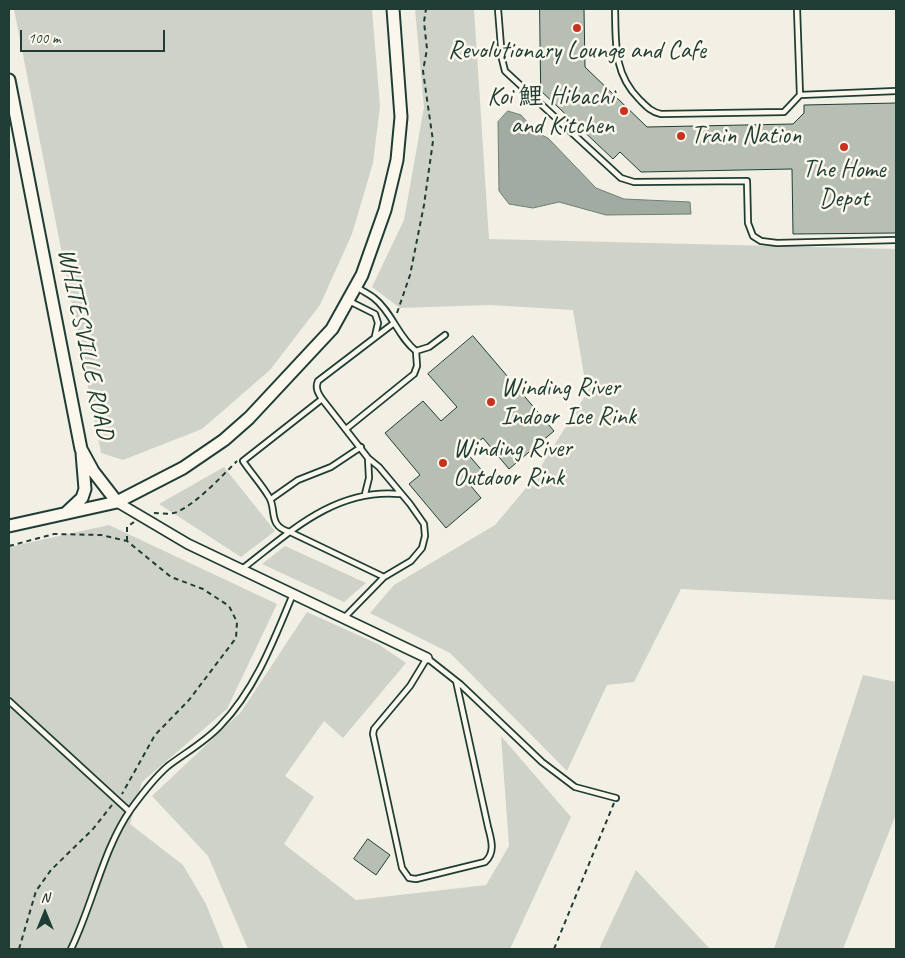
<!DOCTYPE html>
<html>
<head>
<meta charset="utf-8">
<style>
	body { margin:0 }
	#map { position:relative; width:905px; height:958px; overflow:hidden; background:#f2f0e5; font-family:Caveat,sans-serif }
	canvas { display:block }
	.frame { position:absolute; inset:0; border:10px solid #1f3d34; pointer-events:none }
	.north { position:absolute; left:20px; top:888px; width:50px; height:50px; -webkit-text-stroke:4px #fbf7ec; paint-order:stroke; rotate:0deg; font-size:14px; font-weight:700; line-height:20px; text-align:center; color:#1f3d34 }
	.north::after { content:''; display:block; margin:auto; width:18px; height:22px; background:#1f3d34; clip-path:polygon(50% 0,100% 100%,50% 72%,0 100%) }
	.scale { position:absolute; left:20px; top:30px; width:145px; height:22px; box-sizing:border-box; border:2px solid #1f3d34; border-top:0; padding-left:6px; font-size:15px; line-height:18px; white-space:nowrap; color:#1f3d34; -webkit-text-stroke:4px #fbf7ec; paint-order:stroke }
</style>
</head>
<body>
<div id="map">
<canvas width="905" height="958"></canvas>
<div class="frame"></div>
<div class="north">N</div>
<div class="scale">100 m</div>
</div>
<script>
const ctx = document.querySelector('canvas').getContext('2d');
ctx.lineJoin = 'round';
function fillPath(path, color) { ctx.fillStyle = color; ctx.fill(path, 'evenodd'); }
function stroke(path, color, width, dash) { ctx.strokeStyle = color; ctx.lineWidth = width; ctx.lineCap = dash ? 'butt' : 'round'; ctx.setLineDash(dash || []); ctx.stroke(path); }
function drawText(font, color, halo, rows, align = 'center') {
  ctx.font = font + ' Caveat,"LXGW WenKai TC",sans-serif'; ctx.lineWidth = 5; ctx.setLineDash([]); ctx.textBaseline = 'middle'; ctx.strokeStyle = halo; ctx.fillStyle = color; for (const [text, x, y, turn = 0] of rows) {
    ctx.save(); ctx.translate(x, y); ctx.rotate((+turn || 0) * Math.PI / 180); ctx.textAlign = isNaN(turn) ? turn : align; if (halo) ctx.strokeText(text, 0, 0); ctx.fillText(text, 0, 0); ctx.restore();
  }
}
fillPath(new Path2D(`
	M14 9H372L380 106 373 163 352 234 320 305 270 370 202 429 123 460 101 453Z
	M415 9H474L489 239 896 249V600L681 589 634 682 607 685 567 771 450 653 370 613 394 585 495 525 531 482 587 393 573 310 490 305 400 308 372 287 404 220 424 107Z
	M224 467 275 531 241 557 159 504Z
	M109 525 277 604 227 709 142 782 130 824 183 865 206 904 224 949H9V547Z
	M285 546 366 583 344 602 262 564Z
	M307 612 378 644 406 663 343 738 324 721 285 776 314 797 284 844 356 900 486 885 509 846 501 736 571 817 510 949H248L208 856 152 796 241 712Z
	M863 675 896 682V814L843 949H774Z
	M636 870 710 949H599Z`), '#cfd2c8');
const water = new Path2D(`
	M508 111 521 115 537 133 548 138 596 188 624 199 690 202 691 214 606 215 559 202 533 208 509 204 499 191 498 122Z`);
fillPath(water, '#a2aba1');
stroke(water, '#6e7f75', 1);
const building = new Path2D(`
	M540 9H584L585 67 647 127 793 124 804 113V105L896 103V233L793 234 792 169 641 172 620 152 613 159 541 91Z
	M473 336 554 431 509 469 483 438 466 452 485 474 471 486 481 498 446 528 409 484 420 475 385 433 423 401 441 421 457 407 428 374Z
	M368 839 390 855 376 875 354 859Z`);
fillPath(building, '#b7beb3');
stroke(building, '#1f3d34', 1);
const lane = new Path2D(`
	M498 9 502 59 505 71 621 178 634 182 747 181 748 223 753 236 761 241 777 243 896 240
	M615 9C616 43 613 73 639 99 646 106 651 112 661 114L784 112 800 95 896 91
	M797 9 800 95
	M349 301 375 314 378 323 375 336
	M416 351 429 347 445 335
	M322 399 243 461C251 473 262 485 269 497 277 509 267 526 290 532L384 577
	M346 429 414 374 417 366 416 351C398 337 392 312 374 298 369 294 362 291 357 287
	M365 494 369 478 368 458
	M271 499 298 480 331 467 361 447
	M242 569C290 532 335 488 400 494
	M344 618 384 577 411 561 422 548 425 536 424 524 410 504 379 467 368 458 322 399C318 393 315 388 318 381L394 323
	M456 681 488 827C491 839 496 852 485 862L416 879 409 878 402 868 373 734 374 729 410 686 427 658 460 684 542 762 575 787 616 798
	M9 701 129 811
	M71 949C93 904 103 849 131 809 142 794 154 778 168 766 185 753 205 742 220 726 255 690 274 640 293 594`);
const street = new Path2D(`
	M117 502 188 544 427 658`);
const secondary = new Path2D(`
	M9 80 81 449 93 471 117 502
	M67 512 82 498 85 489 82 453
	M9 526 117 502 183 468 224 440 249 418 332 329 362 275 385 210 397 160 401 117 393 9`);
stroke(lane, '#1f3d34', 8);
stroke(street, '#1f3d34', 12);
stroke(secondary, '#1f3d34', 15);
stroke(new Path2D(`
	M397 313 410 275 424 205 433 141 423 71 427 49 424 22 426 9
	M154 513C161 513 170 515 177 512 196 504 222 476 237 461
	M127 541V527L134 522
	M9 546 54 534 101 535 127 541 171 577 203 589 229 606 237 622 236 638 189 700 155 735 122 794
	M19 949 36 891 51 870 93 829 112 805
	M554 949 614 803`), '#1f3d34', 2, [5, 4]);
stroke(lane, '#fbf7ec', 4.5);
stroke(street, '#fbf7ec', 9);
stroke(secondary, '#fbf7ec', 11);
for (const [x, y, r, color] of [
	[577,28,5,"#c8321e"],
	[624,111,5,"#c8321e"],
	[681,136,5,"#c8321e"],
	[844,147,5,"#c8321e"],
	[491,402,5,"#c8321e"],
	[443,463,5,"#c8321e"]
]) { const dot = new Path2D(); dot.arc(x, y, r, 0, 2 * Math.PI); ctx.fillStyle = color; ctx.fill(dot); stroke(dot, '#fbf7ec', 2); }
drawText('25px', '#1f3d34', '#fbf7ec', [
	["Revolutionary Lounge and Cafe",577,51,"center"],
	["Koi 鯉 Hibachi",614,97,"right"],
	["and Kitchen",614,126,"right"],
	["Train Nation",691,136],
	["The Home",844,170,"center"],
	["Depot",844,199,"center"],
	["Winding River",501,388],
	["Indoor Ice Rink",501,417],
	["Winding River",453,449],
	["Outdoor Rink",453,478]
], 'left');
drawText('25px', '#1f3d34', '#fbf7ec', [
	["WHITESVILLE ROAD",85,344,78]
]);
</script>
</body>
</html>
